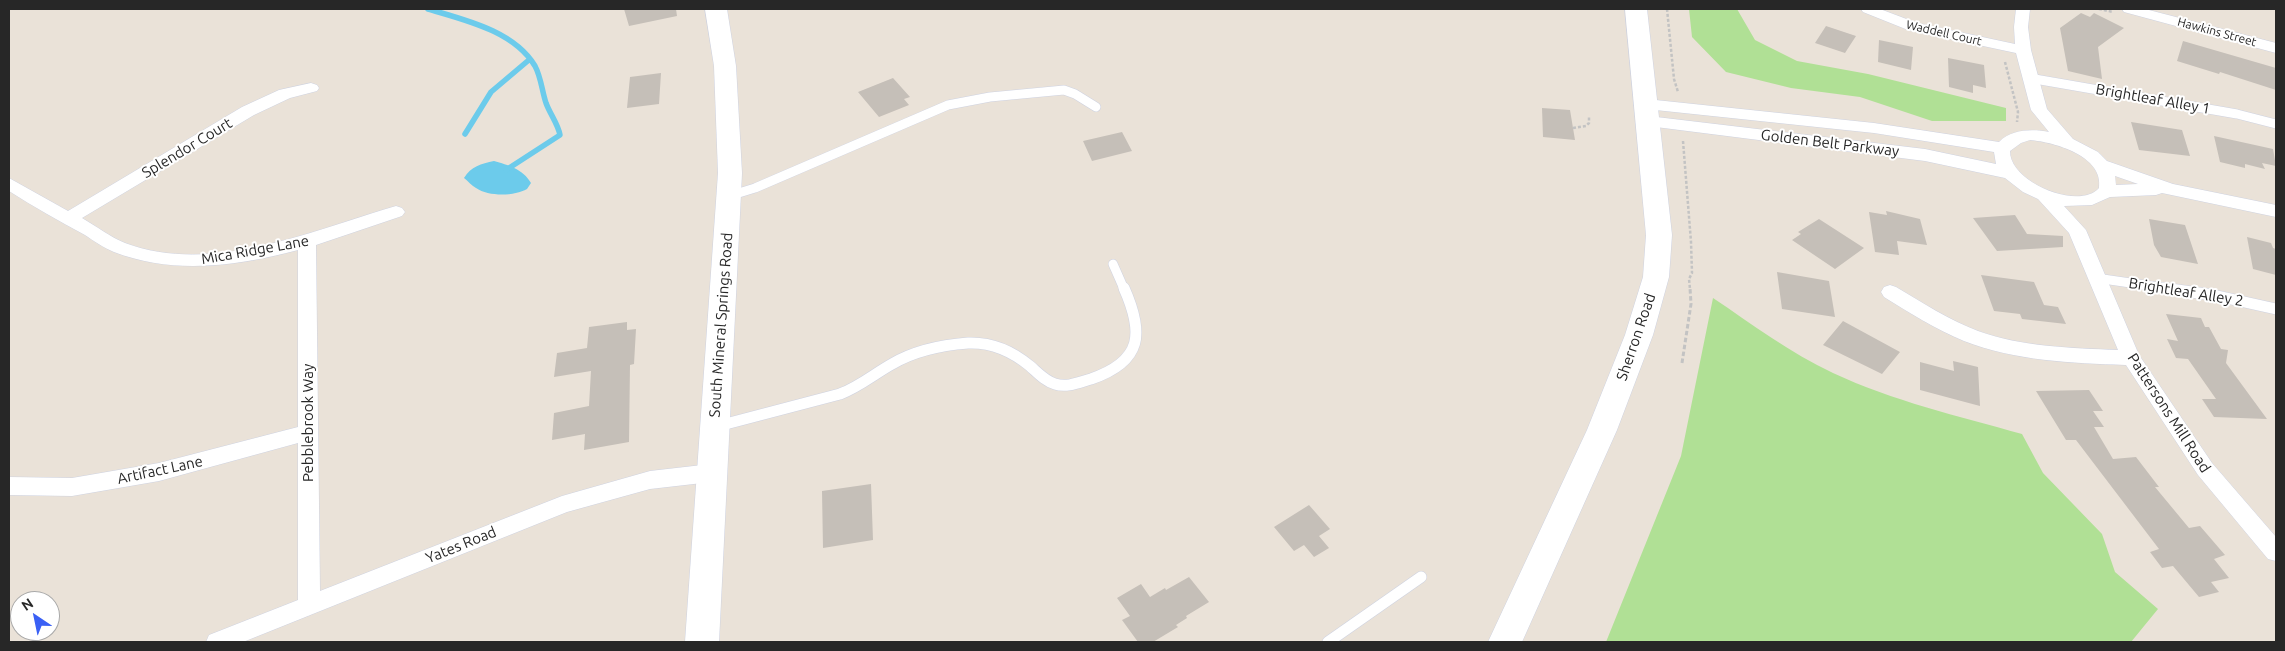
<!DOCTYPE html>
<html>
<head>
<meta charset="utf-8">
<style>
	body { margin:0 }
	#map { position:relative; width:2285px; height:651px; overflow:hidden; background:#eae2d8; font-family:Ubuntu,sans-serif }
	canvas { display:block }
	.frame { position:absolute; inset:0; border:10px solid #272727; pointer-events:none }
	.north { position:absolute; left:10px; top:591px; width:50px; height:50px; box-sizing:border-box; background:#fff; border:1px solid #a9a9a9; border-radius:50%; rotate:326deg; font-size:14px; font-weight:700; line-height:20px; text-align:center; color:#272727 }
	.north::after { content:''; display:block; margin:auto; width:18px; height:22px; background:#3a60f5; clip-path:polygon(50% 0,100% 100%,50% 72%,0 100%) }
</style>
</head>
<body>
<div id="map">
<canvas width="2285" height="651"></canvas>
<div class="frame"></div>
<div class="north">N</div>
</div>
<script>
const ctx = document.querySelector('canvas').getContext('2d');
ctx.lineJoin = 'round';
function fillPath(path, color) { ctx.fillStyle = color; ctx.fill(path, 'evenodd'); }
function stroke(path, color, width, dash) { ctx.strokeStyle = color; ctx.lineWidth = width; ctx.lineCap = dash ? 'butt' : 'round'; ctx.setLineDash(dash || []); ctx.stroke(path); }
function drawText(font, color, halo, rows, align = 'center') {
  ctx.font = font + ' Ubuntu,sans-serif'; ctx.lineWidth = 4; ctx.setLineDash([]); ctx.textBaseline = 'middle'; ctx.strokeStyle = halo; ctx.fillStyle = color; for (const [text, x, y, turn = 0] of rows) {
    ctx.save(); ctx.translate(x, y); ctx.rotate((+turn || 0) * Math.PI / 180); ctx.textAlign = isNaN(turn) ? turn : align; if (halo) ctx.strokeText(text, 0, 0); ctx.fillText(text, 0, 0); ctx.restore();
  }
}
fillPath(new Path2D(`
	M1689 9H1737L1755 40 1797 61 1868 74 2006 108V121H1932L1860 97 1791 88 1726 72 1692 37Z
	M1713 298C1752 324 1790 353 1833 373 1893 401 1958 416 2022 434L2043 473 2102 534 2115 572 2158 609 2131 642H1606L1681 456Z`), '#b0e095');
fillPath(new Path2D(`
	M494 161C508 165 523 169 531 183L527 189C515 196 489 197 476 188 472 186 468 181 464 178 471 166 481 164 494 161Z`), '#6ccbeb');
stroke(new Path2D(`
	M428 9C465 20 514 31 535 66 541 77 542 91 546 103 550 114 558 124 560 135L506 170
	M465 134 491 92 530 59`), '#6ccbeb', 5.5);
fillPath(new Path2D(`
	M624 9H676L677 16 629 26Z
	M2081 13 2090 17 2094 13 2124 28 2098 47 2102 79 2068 71 2060 28Z
	M1826 26 1856 36 1845 53 1815 43Z
	M1879 40 1913 47 1911 70 1878 62Z
	M2183 41 2276 68V90L2220 72 2219 74 2177 61Z
	M1948 58 1984 65 1986 88 1973 85V93L1949 87Z
	M661 73 659 104 627 108 630 77Z
	M893 78 910 97 904 99 909 105 879 117 858 92Z
	M1542 108 1570 110 1575 140 1543 137Z
	M2131 122 2182 130 2190 156 2139 150Z
	M1122 132 1132 151 1092 161 1083 141Z
	M2214 136 2273 149 2276 166 2262 163 2265 169 2245 164V168L2220 162Z
	M1886 211 1920 219 1927 245 1897 241 1899 255 1875 252 1869 212 1887 215Z
	M2015 215 2027 234 2063 236V247L1997 251 1973 218Z
	M1819 219 1864 248 1835 269 1792 240 1801 234 1798 232Z
	M2149 219 2185 225 2198 264 2161 257 2154 245Z
	M2247 237 2271 243 2273 248 2276 249V275L2253 269Z
	M1777 272 1829 281 1835 317 1782 309Z
	M1981 275 2034 282 2044 305 2058 307 2066 324 2022 319 2020 314 1994 311Z
	M2166 314 2201 318 2205 327H2209L2221 349 2228 350 2226 363 2267 419 2214 417 2202 399H2216L2188 359 2176 358 2167 339 2178 341Z
	M1843 321 1900 352 1882 374 1823 345Z
	M627 322V330L636 329 634 364 630 365 629 442 584 450 585 434 552 440 554 413 589 406 591 371 554 377 557 353 587 348 589 327Z
	M1953 361 1978 367 1980 406 1920 390V362L1954 371Z
	M2089 390 2103 411H2093L2104 427H2094L2113 459 2136 457 2159 487H2155L2189 528 2200 526 2225 555 2214 559 2229 578 2211 582 2219 592 2199 597 2173 566 2162 568 2150 552 2159 549 2076 440H2066L2036 391Z
	M871 484 873 540 823 548 822 491Z
	M1309 505 1330 529 1319 536 1329 548 1314 557 1304 545 1294 551 1274 527Z
	M1189 577 1209 602 1186 616 1187 618 1176 625 1178 627 1153 642H1138L1122 620 1130 616 1117 598 1141 584 1150 597 1165 588 1166 590Z`), '#c5bfb8');
const laneFar1 = new Path2D(`
	M2029 78 2237 114 2276 124
	M729 196 755 188 948 105 990 97 1064 90 1075 94 1096 107
	M1113 264 1124 289
	M2096 278 2172 289`);
const lane = new Path2D(`
	M2163 288 2213 295 2276 309
	M718 426 840 394C859 387 874 374 892 364 914 351 942 345 968 343 992 342 1012 351 1030 366 1038 373 1045 381 1055 384 1067 388 1080 382 1091 379 1143 361 1144 333 1124 288
	M1328 642 1421 577`);
const street = new Path2D(`
	M1861 9H1880L1917 23 2015 44 2014 27 2016 9H2030L2028 27 2031 50 2047 109 2073 139 2098 152 2107 161 2173 184 2276 205V217L2162 193 2156 195 2110 197 2092 205 2064 206 2086 230 2139 355 2212 463 2276 537V561L2268 559 2198 475 2126 365C2071 363 2016 361 1964 341 1935 329 1910 313 1884 297L1881 292 1884 287 1890 285 1896 287C1923 303 1949 320 1978 331 2022 347 2071 348 2118 350L2069 233 2038 199 2023 192 2005 178 1925 161 1648 126 1642 125 1640 121 1642 117 1648 116 1925 149 1996 164 1994 152 1874 133 1646 109 1640 108 1638 104 1640 100 1646 99 1874 123 1999 142C2012 129 2033 129 2049 132L2031 110 2016 53 1908 30 1863 12ZM2030 140C2054 142 2104 156 2099 188 2079 211 2009 182 2010 151L2021 143ZM2115 176 2138 184 2116 185Z
	M2122 9H2145L2276 43V53L2124 12Z
	M311 83 317 85 319 88 317 91 290 98 254 115 82 218C96 226 110 237 125 243 212 276 313 230 396 206L402 208 405 212 402 216 316 245 320 591 562 496 650 471 711 464 718 467 721 473 718 479 711 482 650 489 567 512 243 642H206L209 635 298 600V443L159 481 72 496 9 495V477L72 478 159 463 298 427V250C238 266 174 275 114 252 104 248 94 241 85 235 59 221 34 207 9 191V178L68 211 242 107 279 90Z`);
const secondary = new Path2D(`
	M705 9H727L736 66 742 173 719 642H685L718 173 714 66Z
	M1625 9H1647L1672 235 1669 277 1653 335 1617 430 1522 642H1488L1587 430 1625 335 1643 277 1646 235Z`);
stroke(laneFar1, '#ced2e0', 10);
stroke(lane, '#ced2e0', 12);
stroke(street, '#ced2e0', 1);
stroke(secondary, '#ced2e0', 1);
stroke(new Path2D(`
	M1667 9 1674 79 1678 92
	M2099 9 2113 12
	M2005 62 2018 112 2017 122
	M1573 128 1586 126 1589 123V116
	M1683 141 1691 242 1692 273 1689 279 1690 289`), '#c3c3c3', 2.5, [3, 2]);
stroke(new Path2D(`
	M1682 363 1691 304 1690 288`), '#c3c3c3', 3, [4.5, 2.5]);
stroke(laneFar1, '#fff', 9);
stroke(lane, '#fff', 11);
fillPath(street, '#fff');
fillPath(secondary, '#fff');
drawText('12px', '#272727', '#fff', [
	["Hawkins Street",2217,32,15],
	["Waddell Court",1944,33,13]
]);
drawText('15px', '#272727', '#fff', [
	["Brightleaf Alley 1",2153,99,10],
	["Golden Belt Parkway",1830,143,7],
	["Splendor Court",187,148,-31],
	["Mica Ridge Lane",255,250,-10],
	["Brightleaf Alley 2",2186,292,9],
	["South Mineral Springs Road",721,325,-86],
	["Sherron Road",1636,337,-71],
	["Pattersons Mill Road",2169,413,57],
	["Pebblebrook Way",308,423,-90],
	["Artifact Lane",160,470,-12],
	["Yates Road",461,545,-22]
]);
</script>
</body>
</html>
